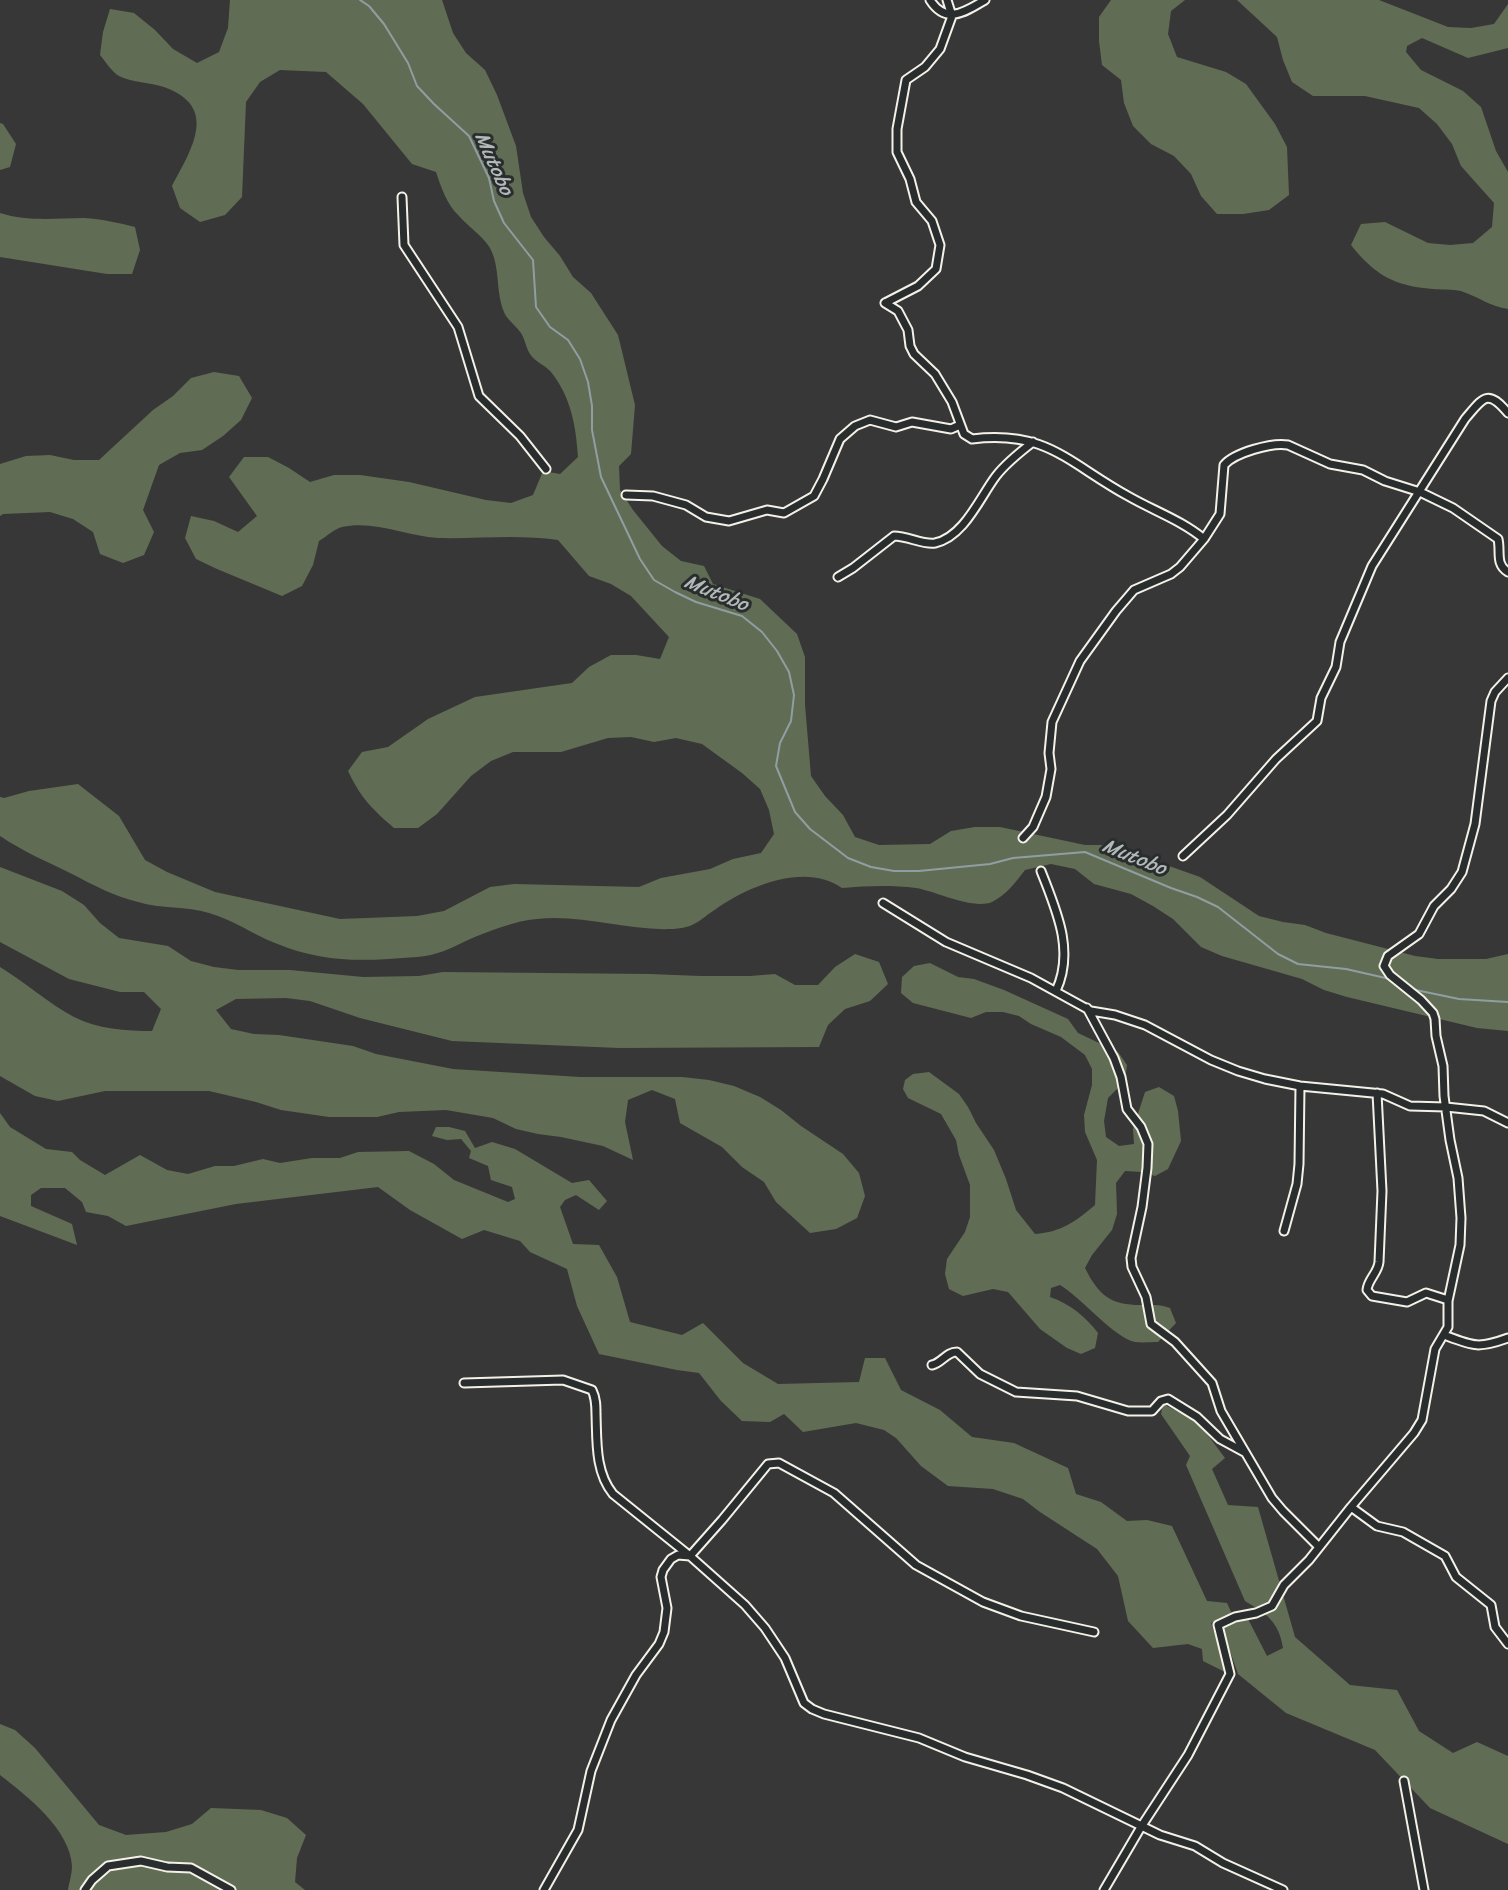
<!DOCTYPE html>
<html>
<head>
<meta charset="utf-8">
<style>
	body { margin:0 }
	canvas { display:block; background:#383737 }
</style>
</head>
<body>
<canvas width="1508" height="1890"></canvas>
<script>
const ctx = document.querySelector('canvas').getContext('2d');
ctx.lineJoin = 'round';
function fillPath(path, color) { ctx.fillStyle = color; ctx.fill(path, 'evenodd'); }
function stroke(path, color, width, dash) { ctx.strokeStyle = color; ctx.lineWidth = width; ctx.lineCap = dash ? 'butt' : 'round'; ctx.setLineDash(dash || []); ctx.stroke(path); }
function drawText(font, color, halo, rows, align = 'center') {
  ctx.font = font + ' Sriracha,sans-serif'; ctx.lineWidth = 6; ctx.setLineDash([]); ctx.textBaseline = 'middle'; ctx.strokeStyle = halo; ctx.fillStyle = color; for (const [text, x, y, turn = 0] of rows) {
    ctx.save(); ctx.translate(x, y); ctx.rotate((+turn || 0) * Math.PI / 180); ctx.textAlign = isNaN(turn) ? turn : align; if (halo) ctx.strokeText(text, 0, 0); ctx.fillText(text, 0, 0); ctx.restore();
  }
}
fillPath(new Path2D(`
	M230 0H442L453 33 466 53 485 70 497 95 516 146 523 193 531 217 544 237 560 256 573 277 591 293 618 335 635 405 631 454 619 466 620 490 633 510 662 546 681 561 704 566 713 584 760 599 797 634 805 657V705L811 776 825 796 843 815 855 837 879 845 930 844 951 831 975 827H1000L1085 845H1110L1200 877 1259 916 1283 922 1305 925 1326 933 1415 956 1438 959H1486L1508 954V1031L1477 1028 1347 997 1324 990 1302 979 1222 956 1201 947 1173 919 1153 906 1131 894 1094 884 1075 869 1051 864 1025 870C1016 882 1006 895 992 902 972 910 936 891 916 888 891 885 866 886 842 888 806 862 748 886 716 909 699 920 695 928 672 929 627 931 582 914 537 919 514 921 489 931 468 940 451 948 436 956 417 957 364 961 326 964 275 943 252 934 234 920 209 913 186 906 161 909 138 902 114 896 93 885 72 874 46 861 24 852 0 836V797L4 798 29 791 78 784 119 816 145 860 167 872 215 892 340 919 417 916 444 911 490 887 514 884 639 887 661 878 710 869 733 859 761 853 774 834 769 810 760 789 742 773 702 744 676 738 654 742 631 737 608 738 561 752H513L491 761 471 776 437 814 418 828H394C371 808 361 798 348 771L362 752 388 747 428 719 475 697 572 683 589 667 611 655H636L660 659 669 637 631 596 611 584 589 576 558 540C518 534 478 539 438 538 406 536 374 520 342 527 334 529 326 537 319 541L313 565 302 586 282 596 217 569 196 559 185 538 191 516 214 521 238 532 257 516 229 477 244 457H268L289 468 310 482 334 475H360L409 482 486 500 511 503 533 495 543 471 560 474 578 457C576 426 571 397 551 372 545 365 535 362 530 354 526 348 525 339 521 333 517 327 510 322 506 316 494 294 502 265 488 245 480 234 468 226 459 216 447 205 441 187 436 172L412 164 363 104 326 72 280 70 260 82 246 102 242 197 225 215 200 222 180 208 172 186C191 150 220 107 164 87 150 82 133 83 119 76 112 72 106 62 100 55L103 32 110 9 134 13 155 30 173 49 197 63 219 52 228 28Z
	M1111 0H1185L1171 11 1168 34 1177 57 1226 72 1246 84 1275 124 1287 147 1289 195 1269 210 1243 214H1217L1201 196 1191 174 1174 156 1151 144 1133 126 1124 103 1121 80 1102 65 1099 41V17Z
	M1237 0H1379L1448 27 1471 28 1494 24 1508 4V48L1468 58 1422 38 1407 46 1406 52 1421 70 1463 91 1481 107 1496 151 1508 172V309C1491 307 1477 296 1461 291 1452 289 1442 290 1433 289 1394 286 1375 275 1351 245L1361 224 1385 222 1428 243 1450 245 1473 243 1492 227 1494 203 1461 166 1452 144 1437 124 1419 108 1365 96H1313L1292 82 1283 60 1277 37Z
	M0 123 3 124 16 144 10 167 0 170Z
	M0 213C28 222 56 218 84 218 102 219 119 223 135 227L140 250 132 274H107L0 257Z
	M214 372 239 376 252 398 241 420 223 436 202 450 180 453 159 465 143 510 154 532 144 555 123 563 100 554 93 532 73 519 50 512 3 514 0 516V464L26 456 50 455 74 460H99L153 410 173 396 191 378Z
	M0 867 62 891 84 905 100 923 119 938 168 946 191 961 214 967 238 970H290L363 977 419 976 443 972 650 974 700 976H750L775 974 795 985H818L835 967 855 954 879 962 888 984 870 1001 845 1009 828 1025 819 1047 619 1048 452 1041 360 1018 310 1001 286 998 236 999 216 1010 231 1029 254 1034 279 1035 353 1046 376 1054 453 1069 580 1077H682L709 1080 734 1086 760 1097 781 1110 801 1126 843 1154 859 1173 865 1196 857 1218 836 1229 810 1233 776 1202 764 1182 742 1167 722 1147 680 1123 675 1099 652 1090 628 1100 625 1122 633 1160 603 1146 561 1137 538 1134 516 1129 493 1118 446 1110 399 1112 377 1117H329L281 1110 256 1102 209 1091H105L58 1101 35 1096 0 1076V967C25 982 48 1003 74 1017 97 1029 126 1031 152 1031L161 1009 144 992H120L69 979 0 942Z
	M930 963 958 977 974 979 1004 990 1068 1019 1078 1033 1118 1052 1127 1065 1125 1081 1108 1098 1104 1121 1106 1137 1119 1146 1134 1144 1133 1129 1145 1092 1159 1087 1174 1096 1178 1111 1181 1141 1168 1169 1155 1176 1142 1172 1125 1171 1116 1183 1117 1214 1112 1230 1092 1255 1085 1268C1099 1296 1111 1305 1141 1305 1152 1305 1160 1304 1170 1308L1176 1323 1158 1342C1151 1342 1142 1343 1135 1342 1113 1337 1082 1298 1060 1285L1051 1288 1050 1297C1070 1304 1085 1316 1098 1333L1095 1348 1081 1354 1067 1348 1040 1329 1008 1292 993 1289 963 1296 949 1289 945 1274 947 1259 965 1232 970 1217V1185L959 1155 956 1140 941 1114 908 1098 903 1089 905 1080 913 1074 929 1072 959 1094 968 1107 976 1123 994 1150 1006 1179 1016 1210 1035 1234C1062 1232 1076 1221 1095 1205L1097 1160 1085 1132 1084 1115 1092 1085V1069L1085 1055 1061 1037 1031 1024 1019 1016 1003 1012H986L971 1018 913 1003 901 993 902 977 914 966Z
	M0 1113 10 1127 46 1149 72 1152 80 1160 105 1175 140 1155 167 1170 188 1174 215 1166H234L263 1159 280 1163 312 1158H340L358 1152 409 1151 434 1164 454 1180 508 1202 515 1199 512 1187 491 1180 488 1166 469 1158 471 1151 461 1139 447 1140 432 1136 436 1127H449L465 1131 475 1148 492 1142 515 1149 572 1183 589 1180 607 1201 599 1210 576 1195 565 1200 560 1207 573 1244 599 1245 617 1277 630 1322 682 1335 703 1323 743 1363 778 1384 859 1382 865 1358H885L901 1390 940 1410 972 1437 1014 1443 1068 1468 1076 1494 1101 1502 1127 1521 1147 1520 1172 1526 1207 1601 1227 1603 1232 1614 1211 1623 1227 1670 1223 1671 1203 1661 1202 1649 1188 1644 1153 1648 1128 1621 1118 1576 1097 1549 1040 1512 1023 1499 993 1489 948 1486 921 1466 896 1438 884 1430 856 1423 803 1432 784 1414 770 1422 742 1421 721 1401 699 1373 677 1370 599 1354 577 1306 567 1269 530 1252 520 1241 484 1230 462 1239 410 1210 378 1187 236 1204 126 1226 108 1216 86 1212 82 1202 65 1188H41L31 1195V1206L72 1224 77 1245 0 1216Z
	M1163 1404 1198 1422 1225 1458 1212 1469 1228 1505 1258 1507 1295 1637 1350 1685 1397 1690 1419 1731 1453 1753 1477 1742 1508 1756V1844L1430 1808 1375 1750 1286 1713 1238 1674 1221 1625 1248 1619 1267 1656 1283 1648C1279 1622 1267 1614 1245 1601L1186 1465 1190 1456 1161 1414Z
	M0 1724 15 1730 35 1748 99 1825 126 1835 166 1832 192 1824 211 1808 261 1810 287 1818 306 1835 297 1858 295 1882 305 1890H68C69 1883 72 1874 72 1866 70 1829 27 1796 0 1775Z`), '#616c54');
stroke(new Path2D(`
	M360 0 369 6 384 24 408 63 417 86 434 104 469 136 489 178 494 201 504 223 533 260 536 307 550 327 568 340 580 359 588 382 592 406V430L601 477 640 559 654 580 675 592 696 602 742 616 762 632 777 651 789 672 794 695 791 721 780 743 776 766 795 812 810 829 848 858 871 867 894 871H919L990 864 1013 858 1085 852 1171 888 1197 897 1218 907 1278 954 1298 964 1346 969 1390 979
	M1411 989 1459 999 1508 1002`), '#909ea2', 2);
const minor = new Path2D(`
	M930 0C946 25 965 12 985 0
	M402 197 404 245 458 327 479 396 520 436 546 469
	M885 303 898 311 908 330 910 346 914 354 935 374 952 402 964 434 972 439C1047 430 1068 463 1128 496 1154 511 1181 520 1204 539
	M885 303 918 286 936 269 940 245 932 221 916 202 910 179 897 152V129L906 80 925 67 940 49 952 16 947 0
	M626 495 653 496 686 505 706 517 729 521 767 510 784 513 814 496 823 479 840 439 855 426 870 420 896 427 912 422 951 429 960 425
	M838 577 853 568 894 536C908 536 923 545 935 543 964 537 980 497 996 476 1006 463 1020 452 1033 442
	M1023 838 1033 827 1046 797 1051 769 1049 753 1052 722 1080 661 1116 611 1134 590 1171 574 1180 567 1204 539 1220 514 1224 465C1234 453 1272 442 1288 445L1330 464 1363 470 1385 481 1420 492 1453 508 1498 539C1501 552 1495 564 1508 572
	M1183 856 1227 815 1276 759 1317 721 1321 698 1336 667 1340 642 1372 566 1465 419C1483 398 1487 388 1508 413
	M1041 871C1056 910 1075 950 1056 991
	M883 903 946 942 1031 978 1091 1011 1115 1015 1145 1025 1211 1060 1238 1071 1265 1079 1300 1086 1383 1094 1410 1106 1446 1107 1484 1111 1508 1123
	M1087 1008 1114 1058 1121 1077 1127 1109 1141 1127 1148 1144 1147 1168 1142 1207 1131 1258 1132 1267 1146 1297 1151 1324 1175 1342 1212 1383 1221 1411 1272 1498 1283 1511 1319 1547
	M1377 1093 1382 1191 1379 1262C1378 1273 1368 1279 1367 1290L1372 1296 1407 1302 1426 1293 1448 1300
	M1284 1231 1297 1184 1299 1164 1300 1086
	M1444 1335C1473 1346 1478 1349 1508 1338
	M932 1365C942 1363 946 1352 957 1352L980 1374 1016 1392 1077 1396 1128 1411H1152L1161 1401 1168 1399 1197 1417 1220 1439 1244 1452
	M464 1383 563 1380 592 1390C596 1398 596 1406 596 1414 597 1441 595 1472 613 1494L690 1556 745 1605 765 1628 785 1658 804 1703 812 1709 824 1714 919 1738 965 1757 1027 1775 1063 1788 1160 1835 1195 1846 1223 1863 1283 1890
	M1351 1507 1377 1526 1403 1532 1445 1556 1456 1577 1491 1605 1495 1627 1508 1644
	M1404 1781 1424 1890
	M85 1890 92 1880 108 1866 141 1861 167 1867 191 1868 231 1890
	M544 1890 578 1830 591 1771 611 1720 636 1675 659 1644 664 1632 667 1608 661 1577 663 1570 671 1559 678 1555 690 1556 722 1520 768 1464 779 1463 834 1493 916 1565 983 1602 1021 1616 1094 1632
	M1104 1890 1141 1827 1188 1755 1230 1674 1218 1625 1235 1617 1256 1613 1272 1606 1284 1585 1309 1560 1351 1507 1414 1433 1422 1420 1435 1349 1448 1327V1301L1460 1245 1461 1218 1458 1178 1450 1140 1444 1096 1443 1066 1436 1036 1435 1019 1433 1013 1421 1000 1390 975 1384 966 1388 956 1419 934 1434 906 1451 889 1462 872 1475 824 1491 701 1495 692 1508 678`);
stroke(minor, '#f4f1e8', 11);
stroke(minor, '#2a2d2e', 7);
drawText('italic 20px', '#b2b9b9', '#2a2d2e', [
	["Mutobo",493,164,66],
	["Mutobo",716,594,22],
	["Mutobo",1134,858,22]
]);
</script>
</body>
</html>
